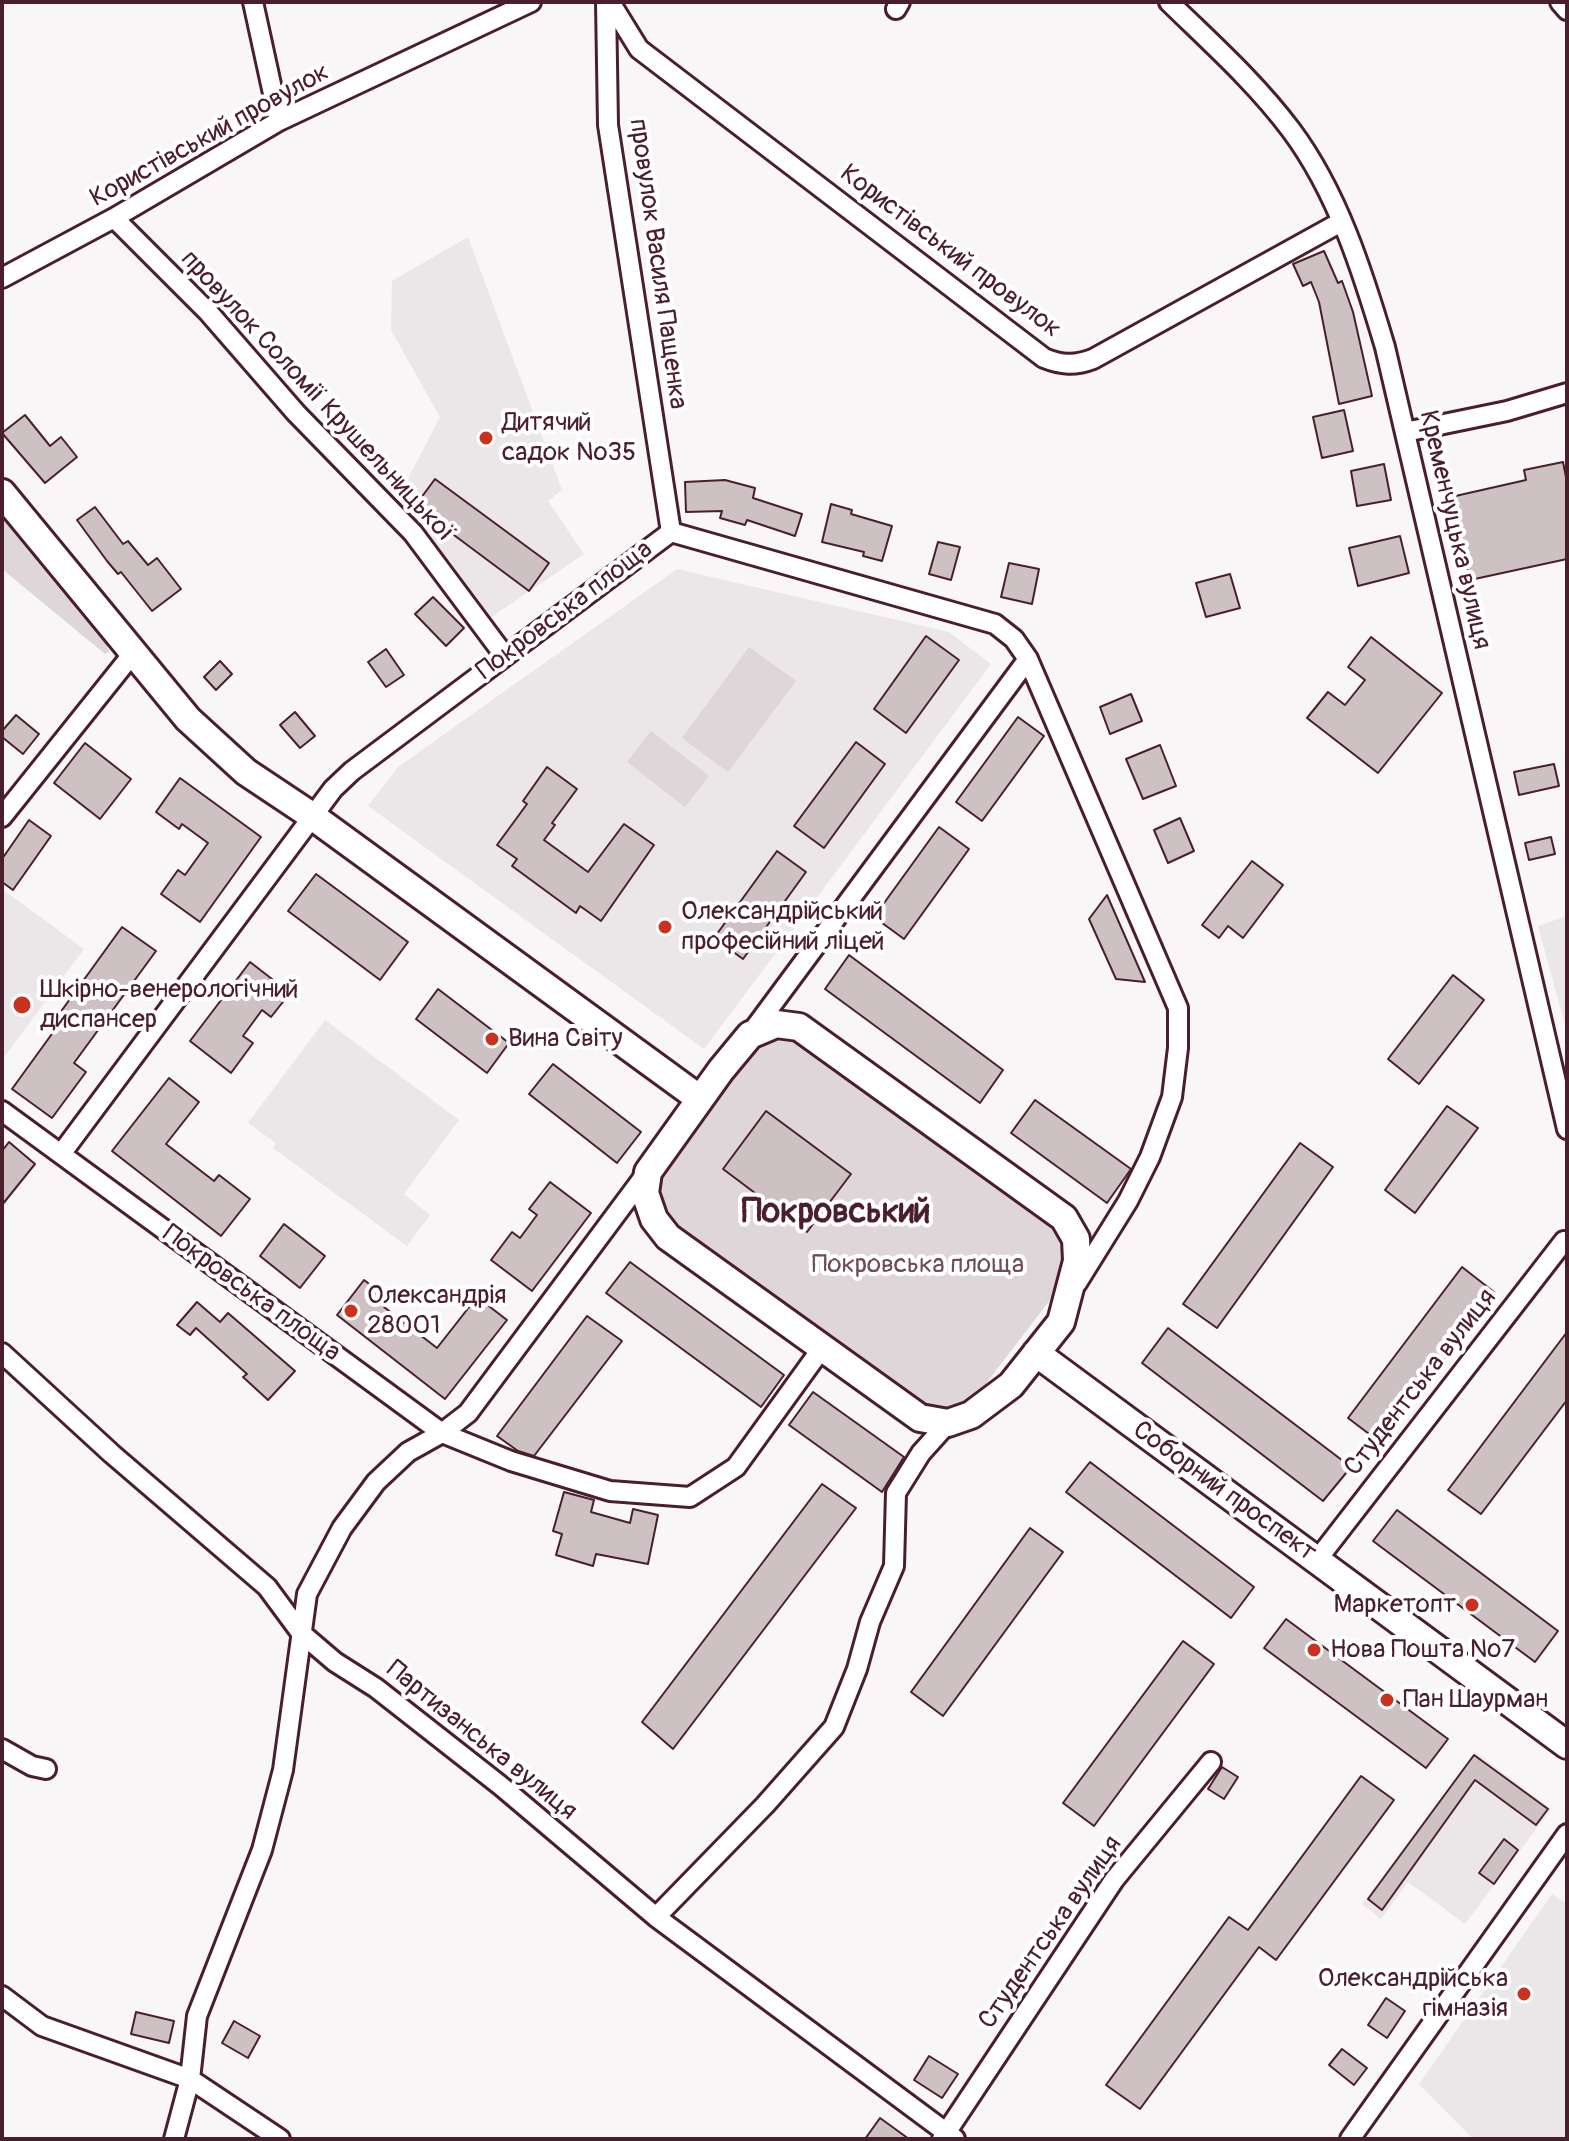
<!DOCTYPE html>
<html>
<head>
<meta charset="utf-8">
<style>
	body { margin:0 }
	#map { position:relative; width:1569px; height:2141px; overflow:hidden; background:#f8f6f7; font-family:Pangolin,sans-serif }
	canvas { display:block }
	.frame { position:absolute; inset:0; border:4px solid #4a1f2b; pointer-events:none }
</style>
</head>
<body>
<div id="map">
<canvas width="1569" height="2141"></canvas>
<div class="frame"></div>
</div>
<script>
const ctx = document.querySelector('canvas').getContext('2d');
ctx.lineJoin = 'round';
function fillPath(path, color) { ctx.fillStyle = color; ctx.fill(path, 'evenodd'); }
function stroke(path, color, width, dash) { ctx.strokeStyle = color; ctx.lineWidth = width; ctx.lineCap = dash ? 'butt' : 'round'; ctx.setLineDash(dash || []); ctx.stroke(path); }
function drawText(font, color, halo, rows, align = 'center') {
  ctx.font = font + ' Pangolin,sans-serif'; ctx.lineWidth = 8; ctx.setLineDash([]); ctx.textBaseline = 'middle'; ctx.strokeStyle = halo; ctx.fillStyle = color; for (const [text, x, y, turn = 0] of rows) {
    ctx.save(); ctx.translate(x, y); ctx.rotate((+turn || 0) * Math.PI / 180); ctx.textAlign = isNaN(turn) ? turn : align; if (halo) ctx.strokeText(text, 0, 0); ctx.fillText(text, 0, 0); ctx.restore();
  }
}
fillPath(new Path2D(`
	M468 237 562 490 548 501 584 554 490 618 396 502 440 417 391 330 392 281Z
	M677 569 949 632 991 664 704 1049 368 806 398 767Z
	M2 889 84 949 2 1060Z
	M1567 916V1032L1538 926Z
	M325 1020 459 1120 404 1194 430 1215 407 1246 273 1148 276 1143 248 1123Z
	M1475 1752 1551 1809 1465 1924 1408 1882 1381 1919 1362 1904Z
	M1552 1894 1567 1904V2139H1473L1419 2084Z`), '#ebe6e8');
fillPath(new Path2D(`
	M2 513 105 639 109 652 105 654 2 569Z
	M749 647 796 681 728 772 682 738Z
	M651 731 709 776 685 807 627 762Z
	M779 1039 805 1042 1057 1222 1069 1256 1063 1283 968 1407 945 1416 917 1408 674 1230 660 1201 659 1170 750 1048Z`), '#ded6d9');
const building = new Path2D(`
	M1324 251 1338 283 1342 281 1353 312 1372 396 1339 404 1319 302 1311 282 1303 286 1293 264Z
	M1344 410 1353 451 1322 458 1313 417Z
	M25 415 50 446 61 437 77 457 45 483 2 433Z
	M1563 462 1567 482V559L1470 580 1451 497 1526 480 1524 470Z
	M1384 464 1391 500 1357 506 1351 471Z
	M435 479 549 563 529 591 415 506Z
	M725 480 755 488 753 498 802 514 795 536 747 520 745 525 720 518 722 511 686 512 685 482Z
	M831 504 852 510 851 514 892 526 882 561 863 556 864 552 822 542Z
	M95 507 123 544 128 541 148 565 157 558 181 589 152 611 121 572 118 574 107 561 77 520Z
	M1400 536 1409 573 1358 586 1349 548Z
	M938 542 960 547 951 580 929 574Z
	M1009 563 1039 569 1032 604 1001 597Z
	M1230 574 1240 608 1206 617 1196 583Z
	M433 597 464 628 446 646 415 614Z
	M926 636 959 660 906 733 874 709Z
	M1371 637 1442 693 1378 773 1307 718 1328 692 1345 705 1365 680 1348 667Z
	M386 649 404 675 386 687 368 662Z
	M220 661 232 674 216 690 204 677Z
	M1131 694 1142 721 1110 734 1100 707Z
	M295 712 315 736 300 748 280 725Z
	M16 715 39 734 23 754 2 737V731Z
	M1018 717 1044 736 982 821 956 802Z
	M856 742 885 764 824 848 794 826Z
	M85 743 131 779 100 819 54 783Z
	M1160 745 1176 786 1143 799 1126 759Z
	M1554 764 1559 786 1519 795 1514 772Z
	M547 767 577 789 552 823 555 825 544 840 588 872 624 824 654 845 601 921 580 906 576 913 512 866 517 859 497 845 527 804 523 801Z
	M180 778 261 837 200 922 161 894 178 870 185 875 208 843 182 824 179 829 156 812Z
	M1180 818 1194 851 1168 863 1154 830Z
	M29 820 51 836 13 890 2 882V859Z
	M939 827 969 849 904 939 874 917Z
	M1551 837 1555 854 1529 860 1525 843Z
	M777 851 806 872 743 959 714 938Z
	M1252 861 1283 885 1243 938 1228 926 1219 938 1202 925Z
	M316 874 408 942 380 980 288 911Z
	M1107 895 1145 982 1116 979 1089 919Z
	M122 927 156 951 74 1063 86 1072 52 1118 12 1089 62 1020 57 1017Z
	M849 955 1003 1070 980 1103 825 989Z
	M250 962 290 993 271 1017 262 1010 243 1036 253 1043 231 1073 190 1041Z
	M1453 975 1484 1000 1419 1084 1388 1059Z
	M438 989 509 1043 487 1073 416 1019Z
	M553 1064 641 1132 617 1163 529 1094Z
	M169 1078 199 1102 166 1144 214 1181 219 1175 250 1199 221 1236 112 1151Z
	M1035 1100 1131 1169 1107 1203 1011 1133Z
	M1447 1106 1478 1128 1415 1213 1385 1190Z
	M766 1111 851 1174 807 1232 723 1169Z
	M9 1142 35 1164 2 1205V1151Z
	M1300 1143 1333 1167 1217 1328 1183 1304Z
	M550 1182 591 1213 532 1291 491 1260 512 1232 520 1238 537 1215 529 1209Z
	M284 1224 325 1256 300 1288 260 1256Z
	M630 1262 784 1375 761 1407 606 1293Z
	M1462 1267 1494 1292 1381 1443 1348 1418Z
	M364 1280 390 1300 384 1307 437 1348 477 1297 507 1320 445 1399 337 1315Z
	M197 1302 220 1322 228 1313 295 1371 268 1400 243 1377 247 1374 196 1328 190 1335 177 1325Z
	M587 1316 622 1341 534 1456 518 1451 497 1436Z
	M1168 1328 1351 1467 1323 1501 1142 1363Z
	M1567 1332V1400L1481 1514 1448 1490Z
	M813 1392 904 1457 882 1492 789 1425Z
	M1090 1462 1254 1587 1231 1618 1066 1492Z
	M822 1484 856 1508 673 1749 642 1722Z
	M564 1492 594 1500 591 1512 630 1523 633 1509 658 1515 648 1564 596 1554 593 1566 556 1555 562 1534 553 1531Z
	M1397 1510 1558 1631 1535 1662 1373 1541Z
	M1030 1528 1063 1552 943 1716 911 1692Z
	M1286 1619 1448 1739 1426 1768 1264 1648Z
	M1183 1641 1214 1664 1094 1826 1063 1803Z
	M1474 1755 1548 1809 1536 1825 1475 1780 1382 1910 1368 1899Z
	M1222 1767 1238 1777 1224 1799 1208 1789Z
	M1361 1776 1394 1800 1276 1960 1259 1947 1140 2109 1106 2085 1229 1917 1248 1930Z
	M1504 1839 1518 1850 1494 1884 1479 1873Z
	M1386 1998 1405 2011 1387 2038 1368 2025Z
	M136 2012 174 2021 169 2043 131 2034Z
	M234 2021 260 2036 248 2058 222 2043Z
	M1342 2049 1367 2068 1354 2085 1329 2065Z
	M929 2056 958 2074 942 2098 914 2080Z
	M880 2118 909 2139H865Z`);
fillPath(building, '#cdc1c4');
stroke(building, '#4a1f2b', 2);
const minor = new Path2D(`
	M253 2 279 121
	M606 2 608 125 671 532
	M610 2 639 49 1044 358C1061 365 1075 366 1093 359L1341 222
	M1169 2C1211 43 1255 82 1291 130 1338 193 1363 273 1385 347L1567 1129
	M1560 2 1567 10
	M896 9 900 2
	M114 218 209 313 296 413 413 533 504 655
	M2 278 114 218 279 121 531 2
	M1405 432 1507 411 1567 393
	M671 532 995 624 1014 639 1028 659 1178 1008V1048L1172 1097 1150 1157 1128 1201 1077 1283
	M2 817 134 652
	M751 1033 1028 659
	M2 1111 442 1433 511 1461 610 1491 690 1497 736 1467 822 1348
	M61 1154 333 789 352 771 671 532
	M2 1353 112 1454 267 1587 301 1633 335 1662 376 1688 501 1786 656 1917 955 2139
	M1317 1560 1564 1241 1567 1243
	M2 1749 32 1766 46 1769
	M656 1917 765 1805 834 1727 857 1669 870 1622 894 1566 896 1493 921 1453 948 1423
	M2 1996 42 2026 190 2079 280 2139
	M174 2139 190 2079 197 2016 262 1850 283 1770 307 1594 342 1528 376 1482 408 1452 442 1433 468 1413 646 1174
	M942 2139 1114 1880 1211 1762
	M1350 2139 1567 1834`);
const highway = new Path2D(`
	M2 493 188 719 246 772 312 816 700 1099
	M776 1024 799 1027 1064 1218 1076 1239 1077 1261 1061 1322 1011 1385 971 1415 948 1423 920 1418 668 1237 654 1219 645 1193 648 1172 721 1070 750 1035Z
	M1036 1353 1567 1745`);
stroke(minor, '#4a1f2b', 24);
stroke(highway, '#4a1f2b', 32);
stroke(minor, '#fff', 18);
stroke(highway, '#fff', 26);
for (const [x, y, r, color] of [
	[486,438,8,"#c8321e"],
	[665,927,8,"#c8321e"],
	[22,1005,10,"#c8321e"],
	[492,1039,8,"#c8321e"],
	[351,1311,8,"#c8321e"],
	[1472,1605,8,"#c8321e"],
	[1314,1650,8,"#c8321e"],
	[1387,1700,8,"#c8321e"],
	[1524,1994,8,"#c8321e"]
]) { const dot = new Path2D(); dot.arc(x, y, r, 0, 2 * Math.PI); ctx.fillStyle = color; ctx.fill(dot); stroke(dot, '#fff', 3); }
drawText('26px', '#4a1f2b', '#fff', [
	["Користівський провулок",210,136,-29],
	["Користівський провулок",950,252,37],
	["провулок Василя Пащенка",657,264,82],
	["провулок Соломії Крушельницької",317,397,47],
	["Кременчуцька вулиця",1454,530,77],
	["Покровська площа",565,611,-37],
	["Покровська площа",251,1294,36],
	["Студентська вулиця",1421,1383,-52],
	["Соборний проспект",1224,1492,36],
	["Партизанська вулиця",481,1741,39],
	["Студентська вулиця",1051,1933,-55]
]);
drawText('26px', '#4a1f2b', '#fff', [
	["Дитячий",502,423],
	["садок №35",502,453],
	["Олександрійський",681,912],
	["професійний ліцей",681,942],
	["Шкірно-венерологічний",40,990],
	["диспансер",40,1020],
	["Вина Світу",508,1039],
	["Олександрія",367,1296],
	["28001",367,1326],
	["Маркетопт",1456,1605,"right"],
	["Нова Пошта №7",1330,1650],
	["Пан Шаурман",1403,1700],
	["Олександрійська",1508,1979,"right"],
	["гімназія",1508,2009,"right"]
], 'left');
drawText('26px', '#6f4d56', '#fff', [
	["Покровська площа",918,1265]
]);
drawText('bold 34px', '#4a1f2b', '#fff', [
	["Покровський",836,1213]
]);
</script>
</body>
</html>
